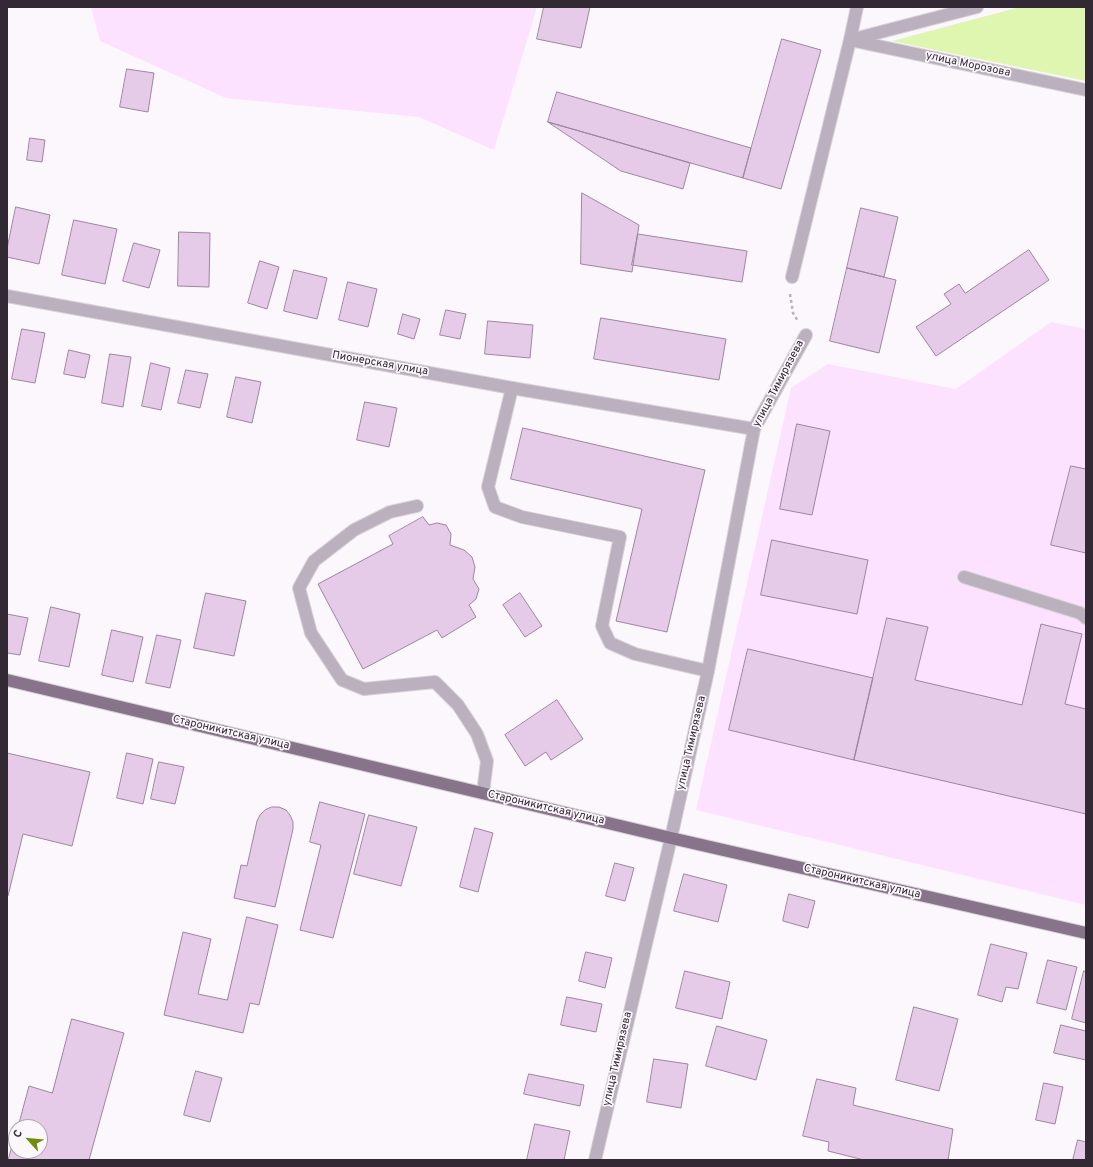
<!DOCTYPE html>
<html>
<head>
<meta charset="utf-8">
<style>
	body { margin:0 }
	#map { position:relative; width:1093px; height:1167px; overflow:hidden; background:#fcf7fd; font-family:Overpass,sans-serif }
	canvas { display:block }
	.frame { position:absolute; inset:0; border:8px solid #332934; pointer-events:none }
	.north { position:absolute; left:8px; top:1119px; width:40px; height:40px; box-sizing:border-box; background:#fcf7fd; border:1px solid #aca5ad; border-radius:50%; rotate:297deg; font-size:11px; font-weight:700; line-height:16px; text-align:center; color:#332934 }
	.north::after { content:''; display:block; margin:auto; width:14px; height:18px; background:#708d0b; clip-path:polygon(50% 0,100% 100%,50% 72%,0 100%) }
</style>
</head>
<body>
<div id="map">
<canvas width="1093" height="1167"></canvas>
<div class="frame"></div>
<div class="north">С</div>
</div>
<script>
const ctx = document.querySelector('canvas').getContext('2d');
ctx.lineJoin = 'round';
function fillPath(path, color) { ctx.fillStyle = color; ctx.fill(path, 'evenodd'); }
function stroke(path, color, width, dash) { ctx.strokeStyle = color; ctx.lineWidth = width; ctx.lineCap = dash ? 'butt' : 'round'; ctx.setLineDash(dash || []); ctx.stroke(path); }
function drawText(font, color, halo, rows, align = 'center') {
  ctx.font = font + ' Overpass,sans-serif'; ctx.lineWidth = 3.5; ctx.setLineDash([]); ctx.textBaseline = 'middle'; ctx.strokeStyle = halo; ctx.fillStyle = color; for (const [text, x, y, turn = 0] of rows) {
    ctx.save(); ctx.translate(x, y); ctx.rotate((+turn || 0) * Math.PI / 180); ctx.textAlign = isNaN(turn) ? turn : align; if (halo) ctx.strokeText(text, 0, 0); ctx.fillText(text, 0, 0); ctx.restore();
  }
}
fillPath(new Path2D(`
	M91 7H537L494 150 419 117 226 98 100 41Z
	M1051 322 1086 329V905L696 810 791 388 828 364 956 389Z`), '#fce2ff');
fillPath(new Path2D(`
	M1020 7H1086V81L892 41Z`), '#dff6b0');
const building = new Path2D(`
	M544 7H590L581 48 537 39Z
	M782 39 821 50 781 189 743 178Z
	M127 69 154 73 148 112 120 107Z
	M557 92 751 148 743 178 548 122Z
	M548 122 690 163 683 189 621 171Z
	M30 138 45 140 42 162 27 160Z
	M582 193 639 225 632 272 581 264Z
	M16 207 50 215 39 264 7 257V249Z
	M861 208 898 217 884 277 847 268Z
	M74 220 117 229 105 284 62 275Z
	M179 232 210 233 209 287 178 286Z
	M638 234 747 251 742 282 632 265Z
	M134 243 160 250 149 288 123 281Z
	M1029 250 1049 280 936 356 916 327 951 304 944 294 959 284 965 293Z
	M260 261 279 267 267 309 248 303Z
	M847 268 896 280 879 353 830 341Z
	M294 270 327 278 317 319 284 311Z
	M348 282 377 289 368 327 339 320Z
	M446 310 466 314 460 339 440 335Z
	M403 314 420 319 414 339 398 334Z
	M601 318 726 339 719 380 594 359Z
	M488 321 533 325 530 358 485 354Z
	M22 329 45 333 35 383 12 379Z
	M69 350 90 355 85 378 64 374Z
	M110 354 131 357 123 407 102 403Z
	M151 363 170 368 161 410 142 406Z
	M186 370 208 374 200 408 178 403Z
	M236 377 261 382 252 423 227 417Z
	M365 402 397 408 389 447 357 440Z
	M797 424 830 431 812 515 780 509Z
	M523 428 705 470 667 632 616 621 642 509 511 479Z
	M1071 466 1086 469V553L1051 545Z
	M423 517 429 525 437 523 446 525 451 534 450 545 464 550 472 557 475 567 473 579 479 589 476 599 469 605 476 617 442 638 437 630 363 669 318 584 393 544 389 536Z
	M772 540 868 560 857 614 761 595Z
	M206 593 246 601 234 656 194 648Z
	M520 593 542 626 525 637 503 605Z
	M51 607 80 614 69 667 39 661Z
	M7 614 28 618 20 655 7 653Z
	M887 618 928 627 915 680 1022 705 1041 624 1082 634 1065 704 1086 709V814L854 760Z
	M112 630 143 637 133 682 102 675Z
	M157 635 181 640 170 688 146 683Z
	M748 649 873 678 854 760 729 730Z
	M557 700 583 739 551 760 546 752 525 766 505 735Z
	M7 753 90 772 72 846 23 834 8 896H7Z
	M127 753 153 759 143 804 117 798Z
	M159 762 184 767 175 804 151 799Z
	M320 802 365 814 333 938 300 930 321 845 310 842Z
	M272 807H279L286 810 290 815 293 822V829L275 907 234 898 241 865 247 866 257 821 260 815 265 810Z
	M369 815 417 827 401 886 354 874Z
	M475 828 493 833 478 892 460 887Z
	M615 863 634 868 625 901 606 896Z
	M684 874 727 885 718 922 674 911Z
	M789 894 815 901 808 928 783 921Z
	M247 917 278 925 259 1005 250 1003 243 1033 164 1015 183 932 211 939 198 994 227 1000Z
	M991 944 1027 953 1018 989 1006 987 1002 1002 978 995Z
	M586 952 612 958 605 988 579 981Z
	M1048 960 1077 967 1066 1010 1037 1003Z
	M685 971 730 982 722 1019 676 1008Z
	M1084 971 1086 972V1023L1072 1019Z
	M567 997 602 1004 596 1032 561 1025Z
	M914 1007 958 1019 939 1091 896 1080Z
	M72 1019 124 1033 89 1160H8L16 1133V1151H40V1127H18L29 1086 52 1093Z
	M1061 1025 1086 1031V1060L1054 1053Z
	M717 1026 767 1040 756 1080 706 1066Z
	M654 1059 688 1064 681 1108 647 1102Z
	M196 1071 222 1078 210 1122 184 1115Z
	M529 1074 584 1085 580 1106 524 1094Z
	M817 1079 856 1088 853 1105 953 1129 948 1160H864L828 1151 829 1142 803 1136Z
	M1044 1083 1063 1087 1055 1124 1036 1120Z
	M535 1124 570 1131 564 1160H527Z
	M1078 1140 1086 1142V1160H1073Z`);
fillPath(building, '#e5cbe8');
stroke(building, '#9d85a0', 1);
const lane = new Path2D(`
	M792 277 850 40 977 7
	M512 388 488 487 495 507 522 517 620 537 602 626 610 643 635 654 708 671
	M417 506 390 512 354 530 314 561 299 588 311 633 342 680 364 689 435 682 458 705 477 734 487 761 483 793
	M964 577 1080 613 1086 618`);
const street = new Path2D(`
	M857 7 850 40 1086 90
	M7 296 512 388 754 429
	M595 1160 671 838 708 671 754 429 806 335`);
const primary = new Path2D(`
	M7 680 671 838 1086 933`);
stroke(lane, '#d8d2d9', 14);
stroke(street, '#d8d2d9', 14);
stroke(primary, '#d8d2d9', 14);
stroke(new Path2D(`
	M790 294 793 313 798 321`), '#b9b3ba', 2.5, [3, 3]);
stroke(lane, '#bbb0bd', 12);
stroke(street, '#bbb0bd', 12);
stroke(primary, '#87738a', 12);
drawText('11px', '#332934', '#fcf7fd', [
	["улица Морозова",968,65,12],
	["Пионерская улица",380,364,10],
	["улица Тимирязева",779,384,-62],
	["Староникитская улица",231,733,13],
	["улица Тимирязева",692,743,-77],
	["Староникитская улица",546,808,13],
	["Староникитская улица",862,882,13],
	["улица Тимирязева",618,1059,-77]
]);
</script>
</body>
</html>
